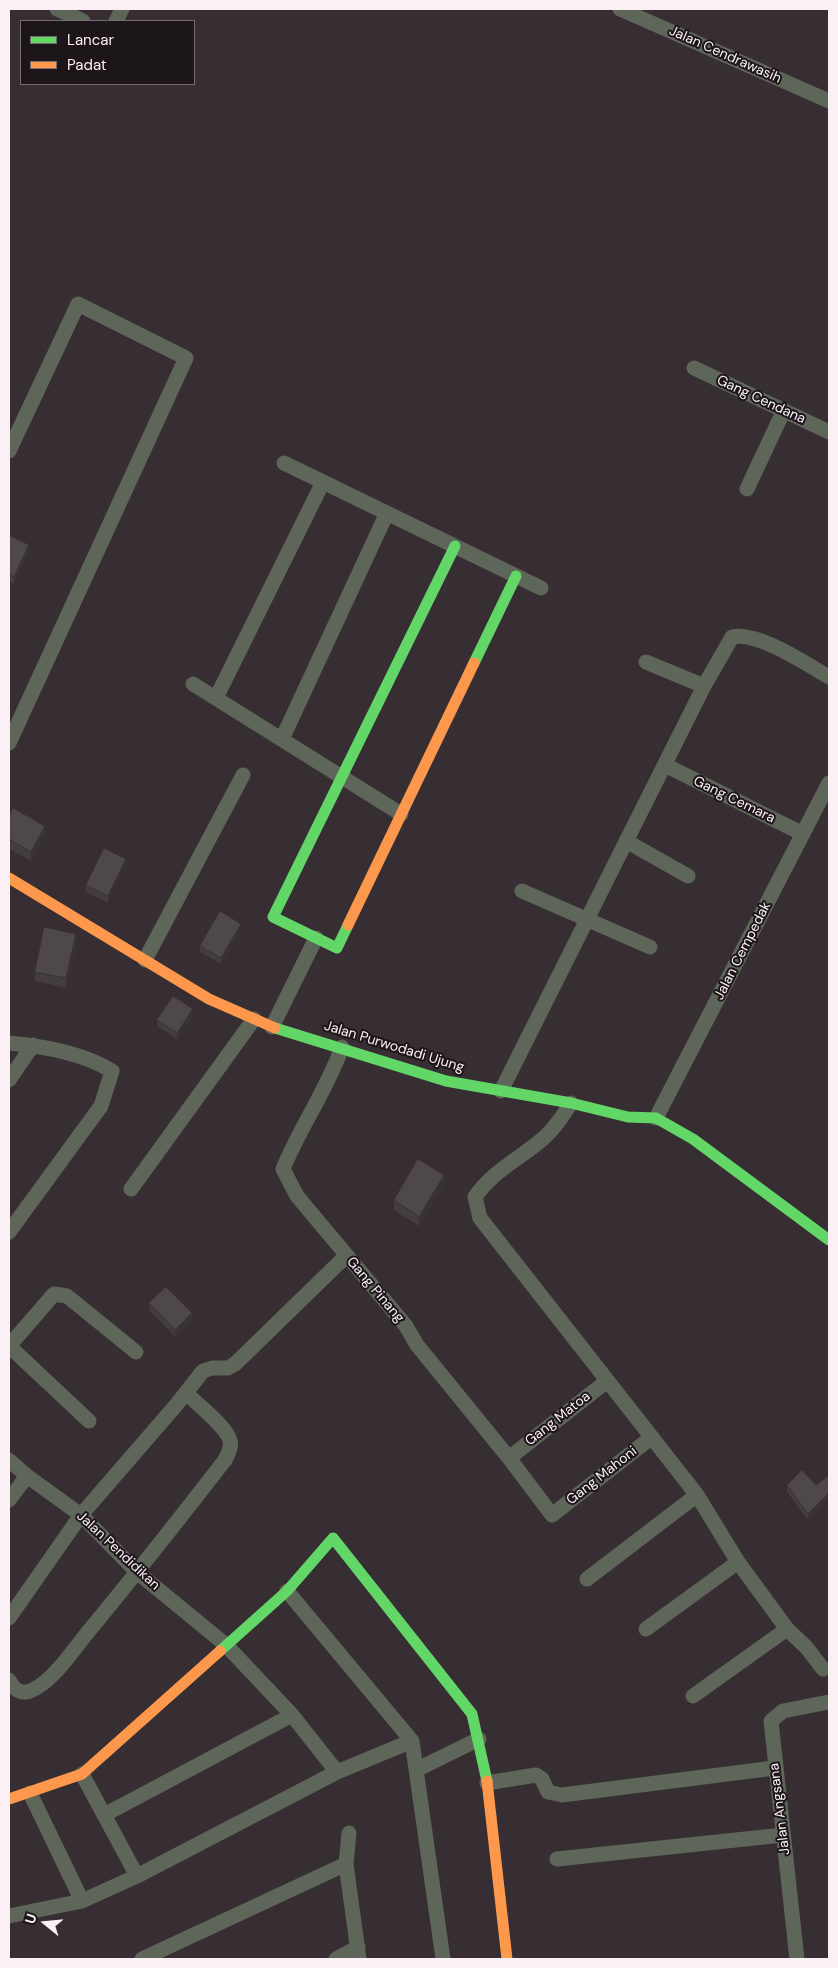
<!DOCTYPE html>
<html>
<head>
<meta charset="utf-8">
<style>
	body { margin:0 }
	#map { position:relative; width:838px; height:1968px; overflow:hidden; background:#362e32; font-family:"DM Sans",sans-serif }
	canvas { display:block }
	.frame { position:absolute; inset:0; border:10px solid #fbf0f6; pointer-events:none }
	.legend { position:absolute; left:20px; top:20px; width:175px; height:65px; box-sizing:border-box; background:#1c1519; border:1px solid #756d71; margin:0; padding:6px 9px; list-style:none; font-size:15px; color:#fbf0f6 }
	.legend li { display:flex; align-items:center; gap:10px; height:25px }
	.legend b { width:25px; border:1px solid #756d71 }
	.north { position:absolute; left:20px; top:1898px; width:50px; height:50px; -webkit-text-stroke:4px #1c1519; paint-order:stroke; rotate:287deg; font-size:14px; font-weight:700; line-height:20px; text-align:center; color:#fbf0f6 }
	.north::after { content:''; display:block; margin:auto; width:18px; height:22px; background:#fbf0f6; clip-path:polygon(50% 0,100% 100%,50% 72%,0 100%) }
</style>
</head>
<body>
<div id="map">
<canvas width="838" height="1968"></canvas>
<div class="frame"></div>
<ul class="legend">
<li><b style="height:6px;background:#63d668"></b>Lancar</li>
<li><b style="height:6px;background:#ff974d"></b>Padat</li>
</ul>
<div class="north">U</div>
</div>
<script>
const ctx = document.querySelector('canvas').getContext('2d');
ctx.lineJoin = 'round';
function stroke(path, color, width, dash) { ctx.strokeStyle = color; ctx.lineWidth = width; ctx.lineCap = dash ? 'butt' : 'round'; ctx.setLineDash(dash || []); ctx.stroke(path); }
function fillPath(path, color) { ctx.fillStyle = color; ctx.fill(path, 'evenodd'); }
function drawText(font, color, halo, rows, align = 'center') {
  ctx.font = font + ' "DM Sans",sans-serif'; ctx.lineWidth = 4; ctx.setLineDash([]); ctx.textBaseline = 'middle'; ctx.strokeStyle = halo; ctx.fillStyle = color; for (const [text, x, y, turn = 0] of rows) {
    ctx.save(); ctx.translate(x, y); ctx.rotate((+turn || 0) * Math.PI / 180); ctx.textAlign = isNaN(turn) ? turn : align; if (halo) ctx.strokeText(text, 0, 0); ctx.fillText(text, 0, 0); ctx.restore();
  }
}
stroke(new Path2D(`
	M57 9 83 21
	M620 9 829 101
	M116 21 122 9
	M694 368 829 432
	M9 451 78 304 186 358 9 743
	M284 463 541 588
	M747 489 784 410
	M193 684 401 814
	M704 686 732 637C758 631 806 664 829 677
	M216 698 323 482
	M282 739 387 513
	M665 765 803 834
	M626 841 688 876
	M522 891 650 947
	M145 960 243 775
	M272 1027 316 938
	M9 1043C42 1046 83 1053 112 1071L101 1106 9 1232
	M342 1047C327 1090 300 1127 283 1169L297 1196 406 1326 417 1345 509 1458 552 1515 652 1437
	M9 1080 33 1045
	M501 1091 704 686 646 662
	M571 1103C562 1117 553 1131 539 1142 517 1160 491 1173 475 1197L480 1218 697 1495 738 1562 787 1629 693 1696
	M656 1118 829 783
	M131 1189 254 1019
	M9 1346 54 1294 67 1296 136 1352
	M9 1346 89 1421
	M509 1458 607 1381
	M9 1460 27 1476 81 1515 137 1572 226 1645 292 1715 337 1772
	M9 1500 27 1476
	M587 1579 697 1495
	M287 1591 412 1741 443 1959
	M9 1618 81 1515 177 1404 203 1371 212 1368H228L235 1364 346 1256
	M646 1629 738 1562
	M787 1629 807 1648 823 1669
	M9 1680C13 1688 20 1695 30 1691 52 1683 73 1650 88 1632 135 1575 180 1518 225 1460 228 1454 232 1447 230 1440 225 1425 197 1404 186 1393
	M418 1769 479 1739
	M82 1774 137 1876
	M487 1783 536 1775 542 1779 548 1792 562 1795 774 1768
	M104 1815 292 1715
	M349 1833 346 1864 359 1959
	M557 1859 783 1835
	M82 1901 137 1876 337 1772 412 1741
	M9 1916 82 1901 30 1793
	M142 1959 346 1864
	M336 1959 358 1947
	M797 1959 771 1721 783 1711 829 1702`), '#5e6559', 15);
stroke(new Path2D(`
	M474 663 516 576
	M348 925 337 948 273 917 455 546
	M275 1028 446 1081 571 1103 628 1117 656 1118 693 1139 829 1240
	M220 1651 287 1591 333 1538 472 1714 487 1781`), '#63d668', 11);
stroke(new Path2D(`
	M9 878 209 999 275 1028
	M348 925 474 663
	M487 1781 507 1959
	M9 1799 82 1774 220 1651`), '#ff974d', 11);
fillPath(new Path2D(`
	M9 535 29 551 14 584 9 581Z
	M9 816 45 836 31 861 9 849Z
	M126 865 108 903 86 892V885Z
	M241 930 221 964 200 952V946Z
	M76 944 66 988 35 981V972Z
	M193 1015 177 1039 157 1026V1020Z
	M444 1184 419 1226 394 1210V1200Z
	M149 1303 192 1319 175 1336 149 1310Z
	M787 1485H816L808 1520 787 1492Z`), '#433d40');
fillPath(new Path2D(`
	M29 545V551L14 584V577Z
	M45 826V836L31 861V852Z
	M126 859V865L108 903V896Z
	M241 924V930L221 964V958Z
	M76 934V944L66 988V978Z
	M193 1009V1015L177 1039V1033Z
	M444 1175V1184L419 1226V1217Z
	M192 1313V1319L175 1336V1330Z
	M829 1493V1499L808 1520V1514Z`), '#373234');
const building = new Path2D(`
	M9 535 29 545 14 577 9 574Z
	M13 808 45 826 31 852 9 839V816Z
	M104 848 126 859 108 896 86 885Z
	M220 911 241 924 221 958 200 946Z
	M44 927 76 934 66 978 35 972Z
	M173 996 193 1009 177 1033 157 1020Z
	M418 1159 444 1175 419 1217 394 1200Z
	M166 1287 192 1313 175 1330 149 1303Z
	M802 1470 816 1485 829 1475V1493L808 1514 787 1485Z`);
fillPath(building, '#4e474b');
stroke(building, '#373234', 1);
drawText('14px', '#fbf0f6', '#1c1519', [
	["Jalan Cendrawasih",725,55,24],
	["Gang Cendana",761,400,25],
	["Gang Cemara",734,800,26],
	["Jalan Cempedak",743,951,-63],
	["Jalan Purwodadi Ujung",394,1047,17],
	["Gang Pinang",375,1290,50],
	["Gang Matoa",558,1419,-38],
	["Gang Mahoni",602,1476,-38],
	["Jalan Pendidikan",118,1551,43],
	["Jalan Angsana",780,1809,-97]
]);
</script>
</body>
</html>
